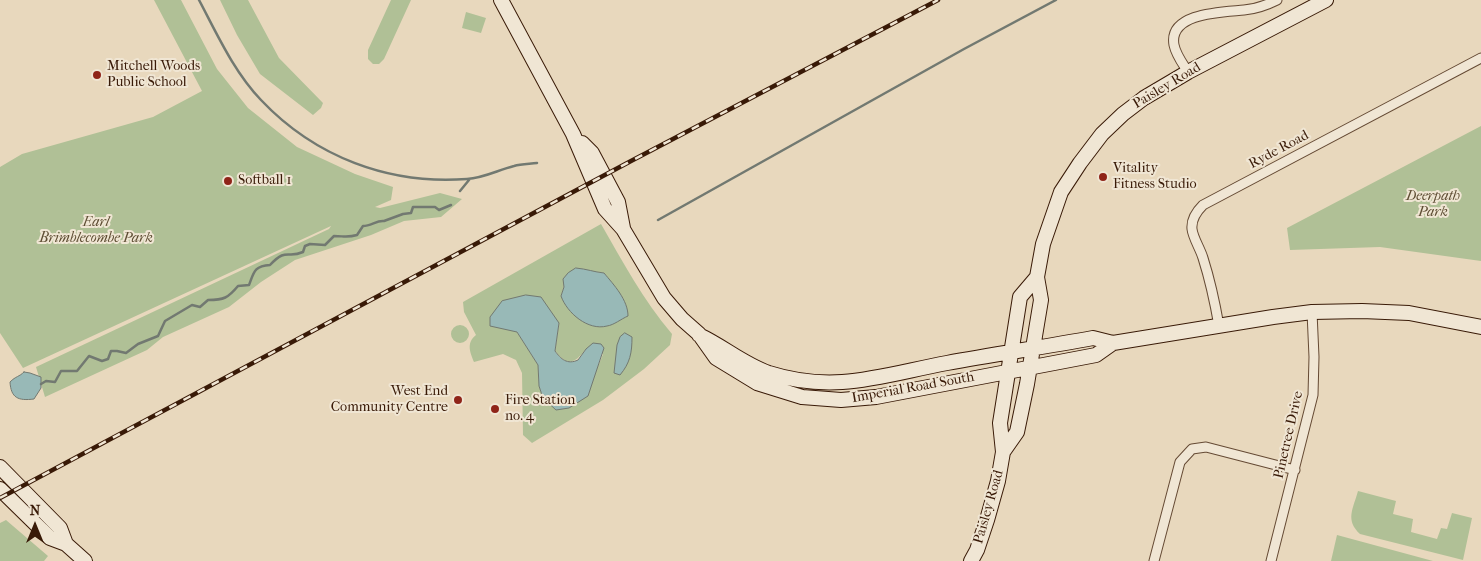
<!DOCTYPE html>
<html>
<head>
<meta charset="utf-8">
<style>
	body { margin:0 }
	#map { position:relative; width:1481px; height:561px; overflow:hidden; background:#e8d8bd; font-family:"IM FELL French Canon",serif }
	canvas { display:block }
	.north { position:absolute; left:10px; top:501px; width:50px; height:50px; -webkit-text-stroke:4px #f0e6d4; paint-order:stroke; rotate:0deg; font-size:14px; font-weight:700; line-height:20px; text-align:center; color:#391a07 }
	.north::after { content:''; display:block; margin:auto; width:18px; height:22px; background:#391a07; clip-path:polygon(50% 0,100% 100%,50% 72%,0 100%) }
</style>
</head>
<body>
<div id="map">
<canvas width="1481" height="561"></canvas>
<div class="north">N</div>
</div>
<script>
const ctx = document.querySelector('canvas').getContext('2d');
ctx.lineJoin = 'round';
function fillPath(path, color) { ctx.fillStyle = color; ctx.fill(path, 'evenodd'); }
function stroke(path, color, width, dash) { ctx.strokeStyle = color; ctx.lineWidth = width; ctx.lineCap = dash ? 'butt' : 'round'; ctx.setLineDash(dash || []); ctx.stroke(path); }
function drawText(font, color, halo, rows, align = 'center') {
  ctx.font = font + ' "IM FELL French Canon",serif'; ctx.lineWidth = 4; ctx.setLineDash([]); ctx.textBaseline = 'middle'; ctx.strokeStyle = halo; ctx.fillStyle = color; for (const [text, x, y, turn = 0] of rows) {
    ctx.save(); ctx.translate(x, y); ctx.rotate((+turn || 0) * Math.PI / 180); ctx.textAlign = isNaN(turn) ? turn : align; if (halo) ctx.strokeText(text, 0, 0); ctx.fillText(text, 0, 0); ctx.restore();
  }
}
fillPath(new Path2D(`
	M154 0H181L217 69 248 108 297 147 355 174 393 187 391 200 375 207 380 208 440 193 462 199 441 217 404 221 371 235 295 260 261 282 229 307 163 337 147 350 45 397 36 367 329 229 331 226 23 368 0 333V167L22 154 153 117 202 91Z
	M220 0H248L279 58 323 103 321 108 313 115 260 74 237 35Z
	M391 0H411L384 59 379 64H373L368 59V50Z
	M466 12 486 18 481 33 462 28Z
	M1481 126V261L1380 247 1290 250 1287 228Z
	M601 224C623 262 643 300 672 334L670 345 644 369 603 400 532 443 523 435 522 373 516 360 503 354 474 362C470 352 466 343 476 335L464 312 463 302ZM593 272 604 273 561 296 564 287ZM559 323 555 351C568 367 574 364 586 349L603 354 599 364 569 408 556 409 543 398 539 386 538 365 517 332Z
	M451 334a9 9 0 1 1 18 0a9 9 0 1 1-18 0Z
	M1358 491 1396 501 1393 514 1413 519 1411 532 1437 539 1441 528 1447 529 1452 513 1472 518 1463 560 1360 534C1345 520 1353 509 1358 491Z
	M6 520 48 556 44 561H0V523Z
	M1337 535 1433 561H1331Z`), '#b0c096');
const water = new Path2D(`
	M576 268C587 269 594 272 604 273 614 285 628 300 628 316 621 319 614 325 607 326 588 331 567 313 561 296L564 287 563 279 568 273Z
	M526 295 541 297 559 323 555 351C561 359 567 365 578 360L586 349 593 343 601 344 604 348 588 396 569 408 556 410 543 398 539 386 538 365 517 332 490 326V317L502 301Z
	M625 333 632 337C632 353 630 363 620 375L614 373 617 345 620 337Z
	M24 372 30 373 41 377V388L34 399C18 401 11 398 10 382 16 376 19 377 24 372Z`);
fillPath(water, '#98b9b7');
stroke(water, '#727971', 1);
stroke(new Path2D(`
	M199 0C217 34 234 72 261 100 315 157 389 185 467 179 484 178 498 170 514 166 521 164 529 164 537 163
	M460 191 469 180
	M658 220 964 49 1056 0
	M41 384 46 381 55 382 61 371H77L89 356 102 361 108 359 111 351H117L126 353 138 344 158 336 165 321 192 305 200 307 208 300C224 300 228 298 238 286L249 285C254 272 254 266 270 265 287 247 287 259 303 252L305 246 310 244 325 245 334 236C344 236 347 238 357 235L363 226C371 226 377 220 384 221L403 214 411 213 413 207H435L439 210 451 205`), '#727971', 2.5);
const street = new Path2D(`
	M1188 72C1183 64 1176 55 1174 45 1168 12 1225 12 1244 10 1256 9 1267 5 1277 0
	M1219 326C1215 303 1210 280 1203 258 1200 248 1193 238 1192 229 1191 219 1196 212 1203 205L1481 58
	M1154 561 1180 462 1192 449 1206 447 1295 470
	M1271 561 1313 395 1314 357 1312 312`);
const secondary = new Path2D(`
	M501 0 573 134 605 209 623 229 664 298 682 319 699 334 716 358 757 383 802 397 841 400 876 397 1096 355 1113 343
	M582 143 592 153 618 202 623 228
	M699 335C723 346 743 364 769 373 835 394 883 375 947 363 996 354 1044 347 1093 338L1113 343 1273 317 1312 312 1362 311 1409 313 1481 327
	M1003 452 1017 432 1027 384 1041 300 1037 277 1043 244 1061 192 1080 163 1102 134 1123 114 1144 98 1188 72 1326 0
	M0 467 60 528 66 544
	M0 489 50 538 66 544 85 561
	M971 561 977 550 987 520 998 481 1003 452 1000 423 1020 297 1037 277`);
stroke(street, '#654a34', 11);
stroke(secondary, '#391a07', 16);
stroke(street, '#f0e6d4', 9);
stroke(secondary, '#f0e6d4', 14);
const rail = new Path2D(`
	M0 498 631 161 938 0`);
stroke(rail, '#391a07', 4.5);
stroke(rail, '#f0e6d4', 2.5, [8]);
for (const [x, y, r, color] of [
	[97,75,5,"#8f2418"],
	[1103,177,5,"#8f2418"],
	[228,181,5,"#8f2418"],
	[458,400,5,"#8f2418"],
	[495,409,5,"#8f2418"]
]) { const dot = new Path2D(); dot.arc(x, y, r, 0, 2 * Math.PI); ctx.fillStyle = color; ctx.fill(dot); stroke(dot, '#f0e6d4', 2); }
drawText('14px', '#391a07', '#f0e6d4', [
	["Mitchell Woods",107,67],
	["Public School",107,83],
	["Vitality",1113,169],
	["Fitness Studio",1113,185],
	["Softball 1",238,181],
	["West End",448,392,"right"],
	["Community Centre",448,408,"right"],
	["Fire Station",505,401],
	["no. 4",505,417]
], 'left');
drawText('14px', '#391a07', '#f0e6d4', [
	["Paisley Road",1167,86,-31],
	["Ryde Road",1279,150,-28],
	["Imperial Road South",913,388,-10],
	["Pinetree Drive",1289,435,-77],
	["Paisley Road",989,507,-74]
]);
drawText('italic 14px', '#5d4c32', '#f0e6d4', [
	["Deerpath",1433,197],
	["Park",1433,213],
	["Earl",96,223],
	["Brimblecombe Park",96,239]
]);
</script>
</body>
</html>
